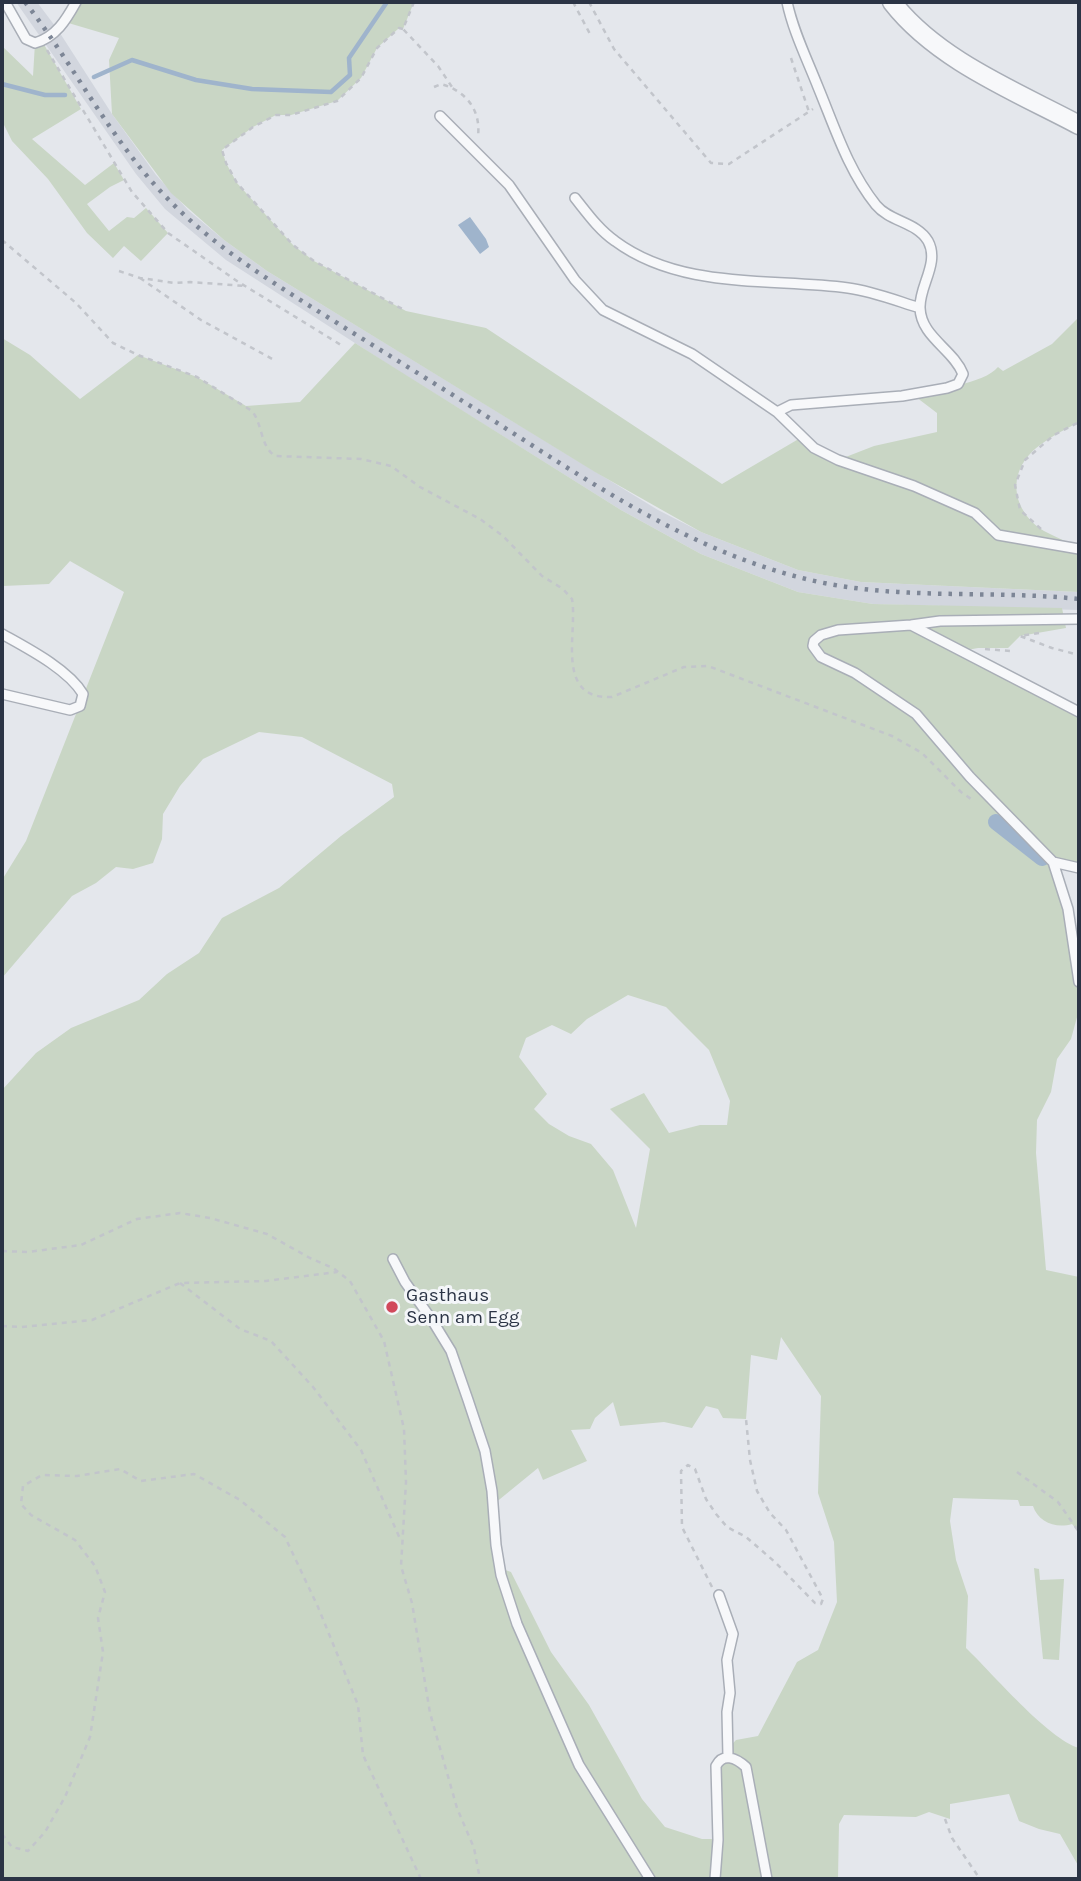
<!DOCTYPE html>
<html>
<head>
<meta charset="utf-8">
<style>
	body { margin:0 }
	#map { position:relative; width:1081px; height:1881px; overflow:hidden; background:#e4e7ec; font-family:Karla,sans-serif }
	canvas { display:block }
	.frame { position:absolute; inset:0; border:4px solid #2b3445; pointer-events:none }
</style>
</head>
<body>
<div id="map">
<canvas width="1081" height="1881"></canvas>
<div class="frame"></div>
</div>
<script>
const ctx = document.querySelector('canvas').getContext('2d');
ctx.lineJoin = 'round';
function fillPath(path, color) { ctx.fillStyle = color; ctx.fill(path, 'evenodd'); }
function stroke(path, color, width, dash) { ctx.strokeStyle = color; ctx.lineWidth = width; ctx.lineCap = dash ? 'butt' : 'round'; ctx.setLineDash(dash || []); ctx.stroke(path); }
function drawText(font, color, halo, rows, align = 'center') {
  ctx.font = font + ' Karla,sans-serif'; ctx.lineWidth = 6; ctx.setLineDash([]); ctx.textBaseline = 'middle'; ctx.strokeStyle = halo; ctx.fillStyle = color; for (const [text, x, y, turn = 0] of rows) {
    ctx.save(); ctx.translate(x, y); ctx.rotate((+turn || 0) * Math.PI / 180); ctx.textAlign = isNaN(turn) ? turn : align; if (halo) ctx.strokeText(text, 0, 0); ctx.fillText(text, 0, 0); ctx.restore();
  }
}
fillPath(new Path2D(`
	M16 2H37L58 30 112 114 156 175 188 210 224 240 267 271 658 510 701 532 798 570 861 582 1079 592V610L873 604 798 592 701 554 621 510 386 363 226 260 165 209 136 174Z`), '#d2d6de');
fillPath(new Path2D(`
	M76 2H414L403 29H398L377 48 361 78 337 101 291 115H276L253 127 222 150 226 163 237 183 293 245 314 261 406 311 486 328 722 484 802 437 838 460 874 446 937 432V413L912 394C935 389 984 384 998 367L1003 371 1052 344 1079 317V422C1061 432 1037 443 1025 460 1007 486 1019 516 1044 531 1055 537 1068 542 1079 547V592L861 582 798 570 701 532 595 472 267 271 224 240 171 193 112 114 109 60 119 38 65 22Z
	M42 41 81 109 32 139 85 185 114 163 124 180 110 187 87 204 109 231 127 217 134 218 146 208 168 233 141 261 124 246 113 258 87 233 48 179 12 141 2 121V46L33 76 35 43Z
	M2 338 30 355 80 399 138 355 197 377 246 406 300 402 355 343 621 510 701 554 798 592 873 604 1062 608 1066 628 1020 636 1008 648H978L962 651 1079 712V868L1054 863 1079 937V1010L1071 1039 1057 1059 1051 1092 1037 1120 1036 1153 1046 1270 1079 1277V1532L1072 1524C1056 1529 1038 1522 1033 1506H1020L1018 1500 953 1498 950 1521 956 1560 968 1596 966 1648C992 1673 1048 1739 1079 1748V1867L1060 1834 1039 1829 1019 1821 1009 1794 950 1804V1819L929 1812 916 1817 844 1815 839 1824 838 1879H2V1090L36 1053 71 1028 139 1000 167 974 199 953 222 918 279 888 341 836 394 797 392 784 302 737 259 732 203 759 180 786 163 814 162 839 153 863 133 869 116 867 96 883 72 896 2 978V880L26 841 124 592 70 561 49 584 3 586 2 589ZM628 995 666 1007 709 1050 730 1101 727 1125H700L669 1133 644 1093 610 1109 650 1149 636 1228 613 1170 591 1144 569 1136 549 1124 534 1109 547 1094 519 1057 526 1038 552 1025 571 1034 587 1019ZM781 1337 821 1396 818 1493 834 1542 837 1602 818 1650 797 1662 758 1736 736 1740 723 1754 717 1756 713 1762V1839H702L665 1827 642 1799 589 1705 551 1652 511 1572 497 1567 489 1508 538 1468 543 1480 587 1461 571 1430 590 1429 595 1418 613 1402 620 1426 664 1422 692 1428 706 1406 718 1409 723 1418 746 1419 751 1355 777 1360Z
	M1034 1568 1039 1569 1040 1580 1064 1579 1059 1660 1043 1659Z`), '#c9d6c5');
fillPath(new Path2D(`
	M470 217 486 239 489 247 480 254 458 225Z`), '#9fb4cc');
stroke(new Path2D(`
	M94 77 132 60 196 80 252 89 331 92 350 75 349 58 387 2
	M2 84 45 95H65`), '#9fb4cc', 4.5);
stroke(new Path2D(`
	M996 822 1042 858`), '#9fb4cc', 16);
const lane = new Path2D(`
	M5 2 26 39 35 43C56 37 66 20 76 2
	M787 2C793 31 807 59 818 87 835 128 848 170 876 205 890 222 917 222 928 241 940 263 919 286 920 308 921 337 953 349 963 374L958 384 947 388 902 396 791 405 777 412 814 448 838 460 914 486 975 513 998 535 1079 549
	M440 116 509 185 575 280 603 310 692 354 777 412
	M575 198C587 213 599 230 615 241 681 290 771 278 848 288 872 291 897 301 920 308
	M1079 619 940 621 911 625 838 630 821 635 814 641 813 646 821 657 855 673 916 714 970 777 1053 862 1068 909 1079 982
	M911 625 1079 712
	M2 634C27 648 68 669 83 694L80 706 70 710 2 694
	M1053 862 1079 868
	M393 1259 405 1282 432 1320 451 1351 468 1400 485 1451 492 1491 496 1545 501 1575 517 1624 579 1765 650 1879
	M719 1595 733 1634 727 1660 730 1693 727 1712 728 1757
	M715 1879 718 1840 716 1766C723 1752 736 1758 746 1767L767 1879`);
const street = new Path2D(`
	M892 2C937 60 1015 91 1079 125`);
stroke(lane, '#a9aeb7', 12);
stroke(street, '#a9aeb7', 21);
stroke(new Path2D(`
	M414 2 403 29 438 66 452 87
	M573 2 590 34
	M589 2 614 49 711 163 729 164 813 109
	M403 29 399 28 377 48 361 78 337 101 291 115H276L253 127 222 150 226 163 237 183 293 245 314 261 406 311
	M47 50 132 192 168 233 237 281 341 345
	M791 58 809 112
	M434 87 441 84C466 91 481 110 478 136
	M2 240 76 303 113 343 138 355 197 377 252 411C263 425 260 446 275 456L361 459 391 466 420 487 480 519 503 536 542 576 563 589 572 599C578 632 554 700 612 697L684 667 708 666 892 736 922 753 961 792 974 801
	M119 271 140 278 175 283 190 282 246 286
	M140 278 201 320 276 361
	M1041 529 1020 510 1015 485 1025 460 1054 435 1079 422
	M1039 633 1020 636 1052 648 1079 655
	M985 649 1010 651
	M2 1251 28 1252 81 1245 137 1219 180 1213 210 1218 267 1234 310 1258 333 1268 350 1281 384 1341 404 1429 406 1482 401 1566 412 1603 430 1713 457 1808 474 1848 480 1879
	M180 1283 240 1329 271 1341 313 1387 361 1450 401 1541
	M2 1326 21 1327 92 1320 180 1283 266 1281 337 1272
	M1017 1472 1058 1502 1079 1532
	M712 1587 682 1527 681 1471 688 1465 695 1469 706 1499 716 1514 727 1527 746 1537 775 1562 815 1603 821 1604 823 1599 786 1530 770 1513 757 1491 750 1460 746 1419
	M945 1819 952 1838 980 1879
	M2 1834 12 1847 28 1851 45 1832 65 1797 90 1737 103 1652 98 1618 105 1592 95 1566 75 1540 31 1515 21 1504 23 1486 42 1475 77 1476 120 1469 141 1481 194 1474 240 1500 285 1537 318 1607 358 1705 363 1755 421 1879`), '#c2c5cb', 2.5, [5, 5]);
stroke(lane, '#f7f8fa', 9);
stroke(street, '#f7f8fa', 18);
stroke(new Path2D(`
	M25 2C74 65 110 139 166 197 210 243 261 275 313 308 358 336 403 364 448 392 567 465 680 552 819 582 905 600 993 590 1079 599`), '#7d8696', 4.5, [3.5, 7]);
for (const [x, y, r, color] of [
	[392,1307,7,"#d1495b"]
]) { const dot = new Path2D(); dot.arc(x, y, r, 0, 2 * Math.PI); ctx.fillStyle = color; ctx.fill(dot); stroke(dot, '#f4f6f9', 2.5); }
drawText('19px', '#2b3445', '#f4f6f9', [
	["Gasthaus",406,1296],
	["Senn am Egg",406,1318]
], 'left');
</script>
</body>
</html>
